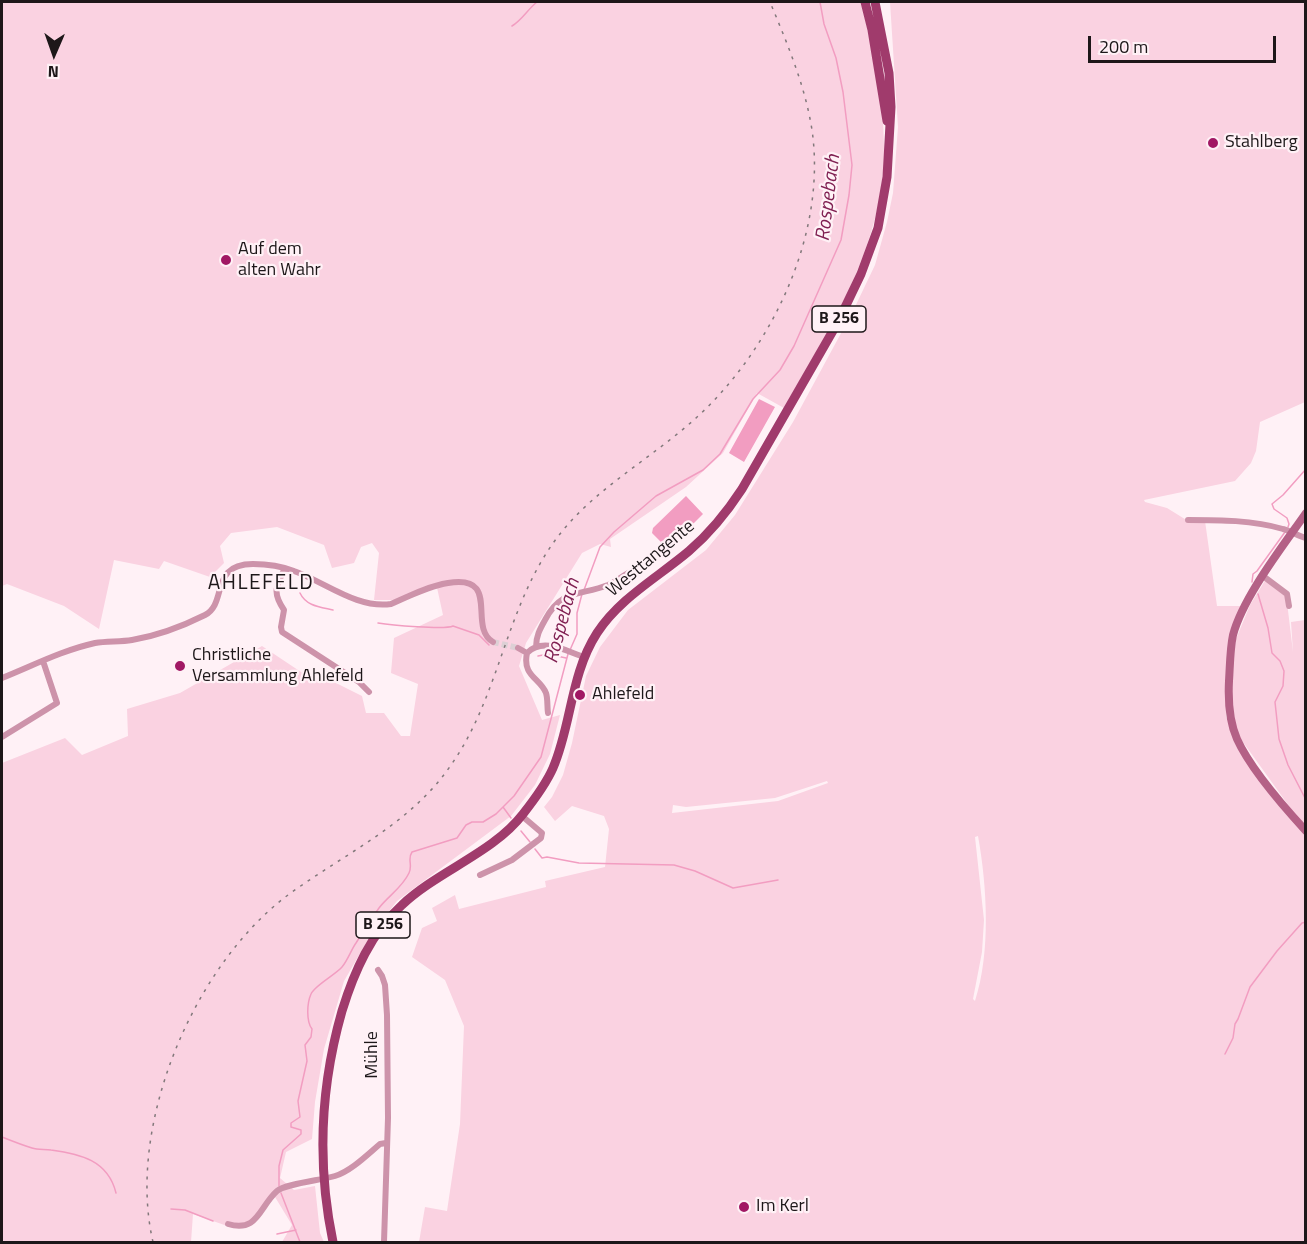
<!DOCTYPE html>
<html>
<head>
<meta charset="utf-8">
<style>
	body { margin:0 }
	#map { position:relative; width:1307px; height:1244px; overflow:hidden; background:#fff1f6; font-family:"Titillium Web",sans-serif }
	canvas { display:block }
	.frame { position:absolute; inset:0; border:3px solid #1d1719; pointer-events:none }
	.north { position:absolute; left:24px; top:24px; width:60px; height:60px; -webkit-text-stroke:4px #fff1f6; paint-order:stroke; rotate:182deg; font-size:16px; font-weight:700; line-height:24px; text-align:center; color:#1d1719 }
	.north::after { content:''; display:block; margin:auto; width:21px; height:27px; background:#1d1719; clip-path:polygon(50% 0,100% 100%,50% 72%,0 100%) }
	.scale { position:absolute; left:1088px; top:36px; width:188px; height:27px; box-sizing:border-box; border:3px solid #1d1719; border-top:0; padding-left:8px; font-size:18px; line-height:21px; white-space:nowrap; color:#1d1719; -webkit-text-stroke:4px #fff1f6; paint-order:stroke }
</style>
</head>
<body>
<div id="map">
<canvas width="1307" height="1244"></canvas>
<div class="frame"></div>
<div class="north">N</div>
<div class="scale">200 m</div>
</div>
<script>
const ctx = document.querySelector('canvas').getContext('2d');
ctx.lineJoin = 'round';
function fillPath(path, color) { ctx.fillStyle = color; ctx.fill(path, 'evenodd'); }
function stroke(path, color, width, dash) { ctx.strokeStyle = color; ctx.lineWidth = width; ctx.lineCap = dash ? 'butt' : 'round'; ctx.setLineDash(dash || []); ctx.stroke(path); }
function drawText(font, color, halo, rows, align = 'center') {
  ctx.font = font + ' "Titillium Web",sans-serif'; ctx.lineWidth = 4.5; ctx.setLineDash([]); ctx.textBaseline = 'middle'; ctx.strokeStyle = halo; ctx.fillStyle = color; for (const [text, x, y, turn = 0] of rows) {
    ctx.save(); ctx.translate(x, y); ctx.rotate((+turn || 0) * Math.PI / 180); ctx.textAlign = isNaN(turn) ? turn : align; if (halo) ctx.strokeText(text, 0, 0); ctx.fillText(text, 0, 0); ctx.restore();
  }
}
fillPath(new Path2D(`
	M2 2H861C872 48 884 98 884 146 885 244 831 326 784 408L757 393 723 453 686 487 610 539 611 547 600 544 582 553 526 643 519 666 542 720 560 715 550 754 535 785 511 816 397 901 372 933 344 981 324 1049 315 1102 312 1139 286 1152 280 1178 294 1190 315 1186 320 1233 324 1242H282L292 1225 275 1197 257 1218 233 1228 193 1214 191 1242H2V763L65 738 82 755 128 736 127 709 180 693 262 646 307 676 334 682 362 696 366 713H384L401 736H410L418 684 391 673 394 638 443 615 436 583 395 600H374L379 553 372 543 361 547 354 563 332 568 324 545 277 527 231 533 220 546 224 563 210 577 164 561 159 569 114 560 99 629 64 606 7 584 2 586Z
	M890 2H1305V402L1260 422 1256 451 1251 463 1235 481 1144 500 1145 502 1167 508 1188 521H1205L1217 606H1241L1227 672 1226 717 1236 742 1305 836V1242H419L425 1207 447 1211 460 1124 464 1026 445 980 412 957 422 928 437 921 432 908 455 895 459 909 546 887 545 881 605 867 609 829 604 816 572 806 555 821 544 807 552 797 563 775 572 743 586 676 600 647 628 610 706 550 735 515 793 422 853 311 875 265 887 222 893 193 898 127ZM827 781 828 783 778 801 672 813 673 805 686 807 775 798ZM978 836C987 886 991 952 975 1001L973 999 982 952 984 920 975 837Z
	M1266 579 1286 594 1293 652 1291 622 1305 620V826L1294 813 1240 738 1232 716V673L1236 639 1250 605Z`), '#fad2e1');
fillPath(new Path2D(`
	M759 399 775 407 744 462 729 453Z
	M686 496 703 514 671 546H665L652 533 653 528Z`), '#f29dc1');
stroke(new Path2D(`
	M512 26C522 20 528 9 537 2
	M1288 527 1289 524 1287 518 1274 509 1272 504 1283 495 1306 469
	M1252 582 1253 574 1257 571 1285 532
	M584 590 600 547 614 532 656 496 703 470 720 454 753 399 780 370 794 346 841 240 849 195 852 165 843 92 836 58 824 24 820 2
	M300 593C306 606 320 607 333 610
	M1258 594 1268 628 1272 653 1280 661 1284 671 1283 686 1275 702 1279 739 1288 765 1306 800
	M378 623C390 625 445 630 453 626L479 635 489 645
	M570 650 577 634V613L582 594
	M538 656 548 654 566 658
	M503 807 511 818
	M521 831 530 842
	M535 849 542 858 547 857 579 863 674 865 695 871 733 888 778 880
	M1225 1054 1233 1038 1235 1024 1238 1019 1250 987 1277 951 1302 923 1306 922
	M2 1137C12 1141 22 1145 32 1148 38 1150 45 1149 51 1150 80 1154 108 1160 116 1193
	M279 1186V1166L283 1150 301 1134V1130L291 1127V1123L300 1117 298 1101 307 1061 305 1045 311 1037 312 1029C306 1021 307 1003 311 994 314 986 335 975 342 967 348 960 351 950 356 943 363 931 371 919 379 908 388 896 402 888 409 873 413 865 407 859 412 852L457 838 466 825 472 822H483L496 814 514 796 541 757 568 654
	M281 1193 300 1242
	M171 1209 185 1210 213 1221
	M277 1234 296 1230`), '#f29dc1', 1.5);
stroke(new Path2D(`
	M493 642 518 648`), '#ddd0d5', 6, [6, 3]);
stroke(new Path2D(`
	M1188 520C1219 520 1253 520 1283 529 1291 531 1298 536 1306 538
	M285 568C276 587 272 592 284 610L281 627 282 632 359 682 369 692
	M1263 576 1287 594 1289 606
	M536 647C536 636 540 629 545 620 561 589 580 596 608 585 615 582 621 577 628 573
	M518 648 527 653
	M2 678C32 666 63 650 95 643 107 641 120 642 132 640 156 636 183 626 205 615 228 603 209 564 253 564 267 564 281 566 294 571 325 582 357 609 391 604 409 596 429 586 448 583 502 574 467 627 493 642
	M548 713C547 707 548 699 546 693 540 678 522 676 527 653 543 637 566 651 584 657
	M2 737 57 703 43 661
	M480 875 512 860 541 838 542 833 522 816
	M378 970 382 976 385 985 387 1015 388 1118 384 1242
	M228 1224C258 1233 259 1207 277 1191 285 1184 322 1180 335 1176 351 1171 367 1155 380 1144L386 1143`), '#cd93aa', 6);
stroke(new Path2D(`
	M1306 513C1283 546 1243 597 1233 635 1230 649 1230 666 1229 681 1228 701 1229 721 1237 739 1251 770 1283 806 1306 831`), '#b46186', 8);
stroke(new Path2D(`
	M865 2 872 30 887 121
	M333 1242C317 1165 320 1088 342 1011 354 972 371 933 402 905 438 871 493 853 523 814 534 800 546 784 553 768 572 724 570 675 597 633 620 598 657 578 689 551 710 533 727 512 742 489L838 322 861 274 878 228 887 177 891 107 889 73 875 2`), '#a03b6c', 9);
stroke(new Path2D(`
	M153 1242C126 1126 193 966 288 895 345 853 410 825 451 765 502 693 506 598 564 529 601 485 653 457 696 418 772 349 827 234 812 130 805 85 787 43 770 2`), '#82787b', 1.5, [3, 6]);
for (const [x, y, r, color] of [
	[1213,143,6,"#a11864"],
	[226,260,6,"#a11864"],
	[180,666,6,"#a11864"],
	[580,695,6,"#a11864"],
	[744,1207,6,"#a11864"]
]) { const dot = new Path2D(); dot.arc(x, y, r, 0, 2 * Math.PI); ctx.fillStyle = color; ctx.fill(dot); stroke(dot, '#fff1f6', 2); }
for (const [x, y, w] of [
	[839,319,54],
	[383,925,54]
]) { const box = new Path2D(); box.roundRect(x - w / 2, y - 13, w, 26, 4.5); ctx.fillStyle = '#fff1f6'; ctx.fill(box); stroke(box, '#1d1719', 1.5); }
drawText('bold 16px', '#1d1719', null, [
	["B 256",839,319],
	["B 256",383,925]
]);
drawText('18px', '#1d1719', '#fff1f6', [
	["Stahlberg",1225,143],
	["Auf dem",238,250],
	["alten Wahr",238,271],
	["Christliche",192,656],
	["Versammlung Ahlefeld",192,677],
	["Ahlefeld",592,695],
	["Im Kerl",756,1207]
], 'left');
drawText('18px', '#1d1719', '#fff1f6', [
	["Westtangente",651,559,-40],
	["Mühle",373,1055,-90]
]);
drawText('italic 20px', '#802052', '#fff1f6', [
	["Rospebach",829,198,-83],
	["Rospebach",563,621,-75]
]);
ctx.letterSpacing = '1.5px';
drawText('21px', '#1d1719', '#fff1f6', [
	["AHLEFELD",261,584]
]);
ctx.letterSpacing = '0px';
</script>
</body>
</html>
